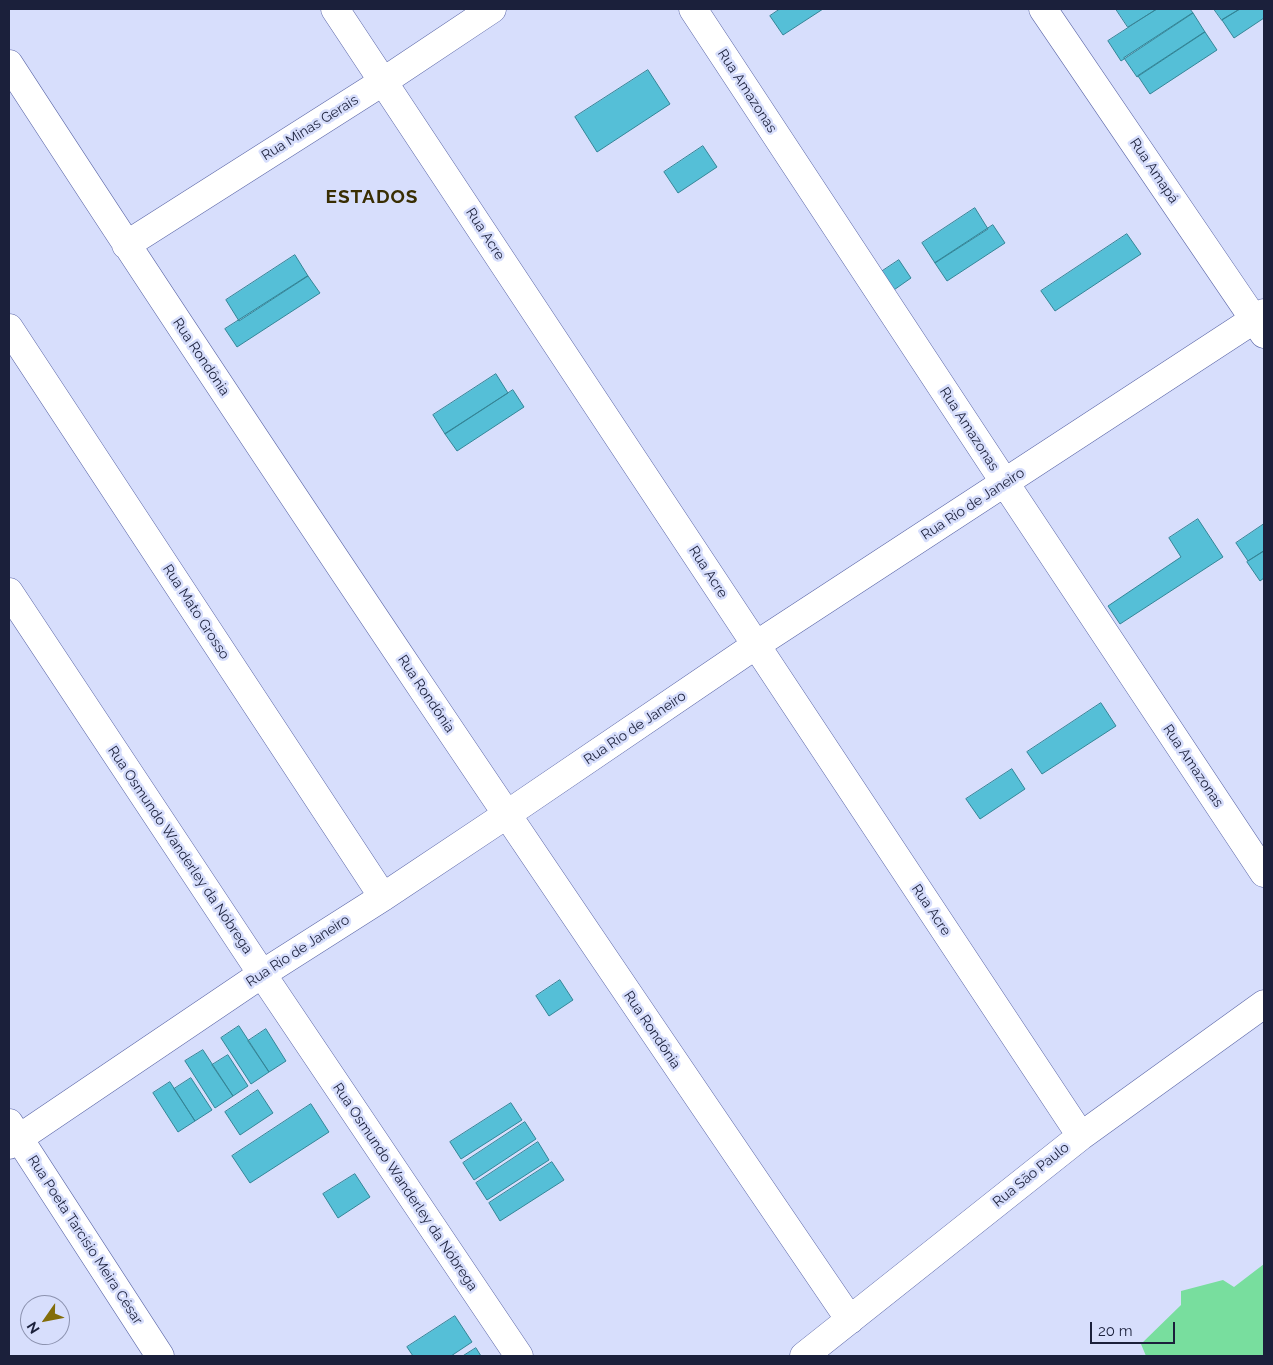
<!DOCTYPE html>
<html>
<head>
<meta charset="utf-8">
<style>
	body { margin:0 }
	#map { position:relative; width:1273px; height:1365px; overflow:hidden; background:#d7defc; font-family:Raleway,sans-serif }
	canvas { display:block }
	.frame { position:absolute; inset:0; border:10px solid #1b203b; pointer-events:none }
	.north { position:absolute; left:20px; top:1295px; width:50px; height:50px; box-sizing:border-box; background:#d7defc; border:1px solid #8c92af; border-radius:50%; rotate:237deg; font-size:14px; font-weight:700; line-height:20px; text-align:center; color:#1b203b }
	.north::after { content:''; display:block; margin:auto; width:18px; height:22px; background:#836d0a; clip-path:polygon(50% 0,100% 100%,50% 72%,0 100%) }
	.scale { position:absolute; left:1090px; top:1322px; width:85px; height:22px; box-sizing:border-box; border:2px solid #1b203b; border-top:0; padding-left:6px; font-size:15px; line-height:18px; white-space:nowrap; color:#1b203b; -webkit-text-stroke:4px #d7defc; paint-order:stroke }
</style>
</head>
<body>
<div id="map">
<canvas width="1273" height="1365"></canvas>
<div class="frame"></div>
<div class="north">N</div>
<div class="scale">20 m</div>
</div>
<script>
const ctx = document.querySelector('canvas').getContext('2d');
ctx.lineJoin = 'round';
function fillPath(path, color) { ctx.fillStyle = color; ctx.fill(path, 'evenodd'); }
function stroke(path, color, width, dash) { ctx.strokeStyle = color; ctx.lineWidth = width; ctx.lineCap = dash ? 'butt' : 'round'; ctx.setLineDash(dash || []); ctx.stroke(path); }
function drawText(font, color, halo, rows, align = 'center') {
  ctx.font = font + ' Raleway,sans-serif'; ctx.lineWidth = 5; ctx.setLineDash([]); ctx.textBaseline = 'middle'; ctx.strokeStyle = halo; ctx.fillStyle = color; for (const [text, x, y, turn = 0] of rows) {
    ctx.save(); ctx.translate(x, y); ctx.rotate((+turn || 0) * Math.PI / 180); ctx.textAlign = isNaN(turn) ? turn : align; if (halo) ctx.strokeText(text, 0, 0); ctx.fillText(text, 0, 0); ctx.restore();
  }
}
fillPath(new Path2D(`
	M1264 1264V1356H1146L1141 1344 1181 1305V1291L1223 1280 1234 1287Z`), '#78de9e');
const building = new Path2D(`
	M780 9H823L783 35 770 16Z
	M1116 9H1157L1128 27Z
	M1157 9H1190L1193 13 1121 61 1108 41Z
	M1214 9H1240L1222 20Z
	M1240 9H1264V18L1234 38 1222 20Z
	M1193 13 1205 32 1137 77 1124 58Z
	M1205 32 1217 50 1150 94 1138 76Z
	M648 70 670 104 597 152 575 117Z
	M703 146 717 167 678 193 664 172Z
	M975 208 988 229 935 263 922 243Z
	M993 225 1005 243 947 281 935 263Z
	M1127 234 1141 254 1055 311 1041 291Z
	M295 255 308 276 239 321 226 300Z
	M899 260 911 278 891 292 878 274Z
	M308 276 320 293 237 347 225 329Z
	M496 374 508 393 445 434 433 415Z
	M513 390 524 407 457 451 445 434Z
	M1198 519 1223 557 1120 624 1108 606 1181 557 1169 538Z
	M1264 524V551L1248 561 1236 543Z
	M1264 551V578L1260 581 1247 562Z
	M1101 703 1116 726 1042 774 1027 752Z
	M1012 769 1025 789 980 819 966 799Z
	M560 980 573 1000 549 1016 536 996Z
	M239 1026 269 1072 251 1084 221 1038Z
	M266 1029 286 1061 269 1072 248 1041Z
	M203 1050 233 1096 215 1108 185 1061Z
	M228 1055 248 1086 233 1096 212 1065Z
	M191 1078 212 1110 195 1121 174 1089Z
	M170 1082 195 1121 178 1132 153 1093Z
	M258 1090 273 1113 240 1135 225 1112Z
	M511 1103 522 1120 461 1159 450 1142Z
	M311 1104 329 1132 250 1183 232 1156Z
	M525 1122 536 1139 474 1180 463 1163Z
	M538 1142 549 1160 487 1200 476 1183Z
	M552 1162 564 1180 500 1221 489 1203Z
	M355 1174 370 1197 338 1218 323 1194Z
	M455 1316 472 1342 451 1356H413L407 1347Z
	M476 1348 481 1356H463Z`);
fillPath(building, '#55bfd7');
stroke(building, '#338597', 1);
const street = new Path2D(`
	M335 9 1081 1136
	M693 9 1005 483 1264 873
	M1043 9 1264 334
	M9 64C283 486 566 903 850 1320
	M126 245 384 81 492 9
	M9 328 383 897
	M9 592 262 974 519 1356
	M9 1123 160 1356
	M9 1145 262 974 383 897 506 815 756 645 1264 313
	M804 1356 1081 1136 1264 1004`);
stroke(street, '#5b66a7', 29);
stroke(street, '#fff', 28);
drawText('14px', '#1b203b', '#d7defc', [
	["Rua Amazonas",747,91,57],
	["Rua Minas Gerais",310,128,-32],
	["Rua Amapá",1154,171,56],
	["Rua Acre",485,234,57],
	["Rua Rondônia",201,357,56],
	["Rua Amazonas",969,429,57],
	["Rua Rio de Janeiro",973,504,-33],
	["Rua Acre",708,572,57],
	["Rua Mato Grosso",196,612,57],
	["Rua Rondônia",426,694,56],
	["Rua Rio de Janeiro",635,728,-34],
	["Rua Amazonas",1193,766,56],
	["Rua Osmundo Wanderley da Nóbrega",180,850,56],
	["Rua Acre",931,910,56],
	["Rua Rio de Janeiro",298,951,-33],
	["Rua Rondônia",652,1030,56],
	["Rua São Paulo",1031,1175,-39],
	["Rua Osmundo Wanderley da Nóbrega",405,1187,56],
	["Rua Poeta Tarcísio Meira César",85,1240,57]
]);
ctx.letterSpacing = '1px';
drawText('bold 19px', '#392e03', '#d7defc', [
	["ESTADOS",372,197]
]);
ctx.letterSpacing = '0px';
</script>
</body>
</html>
